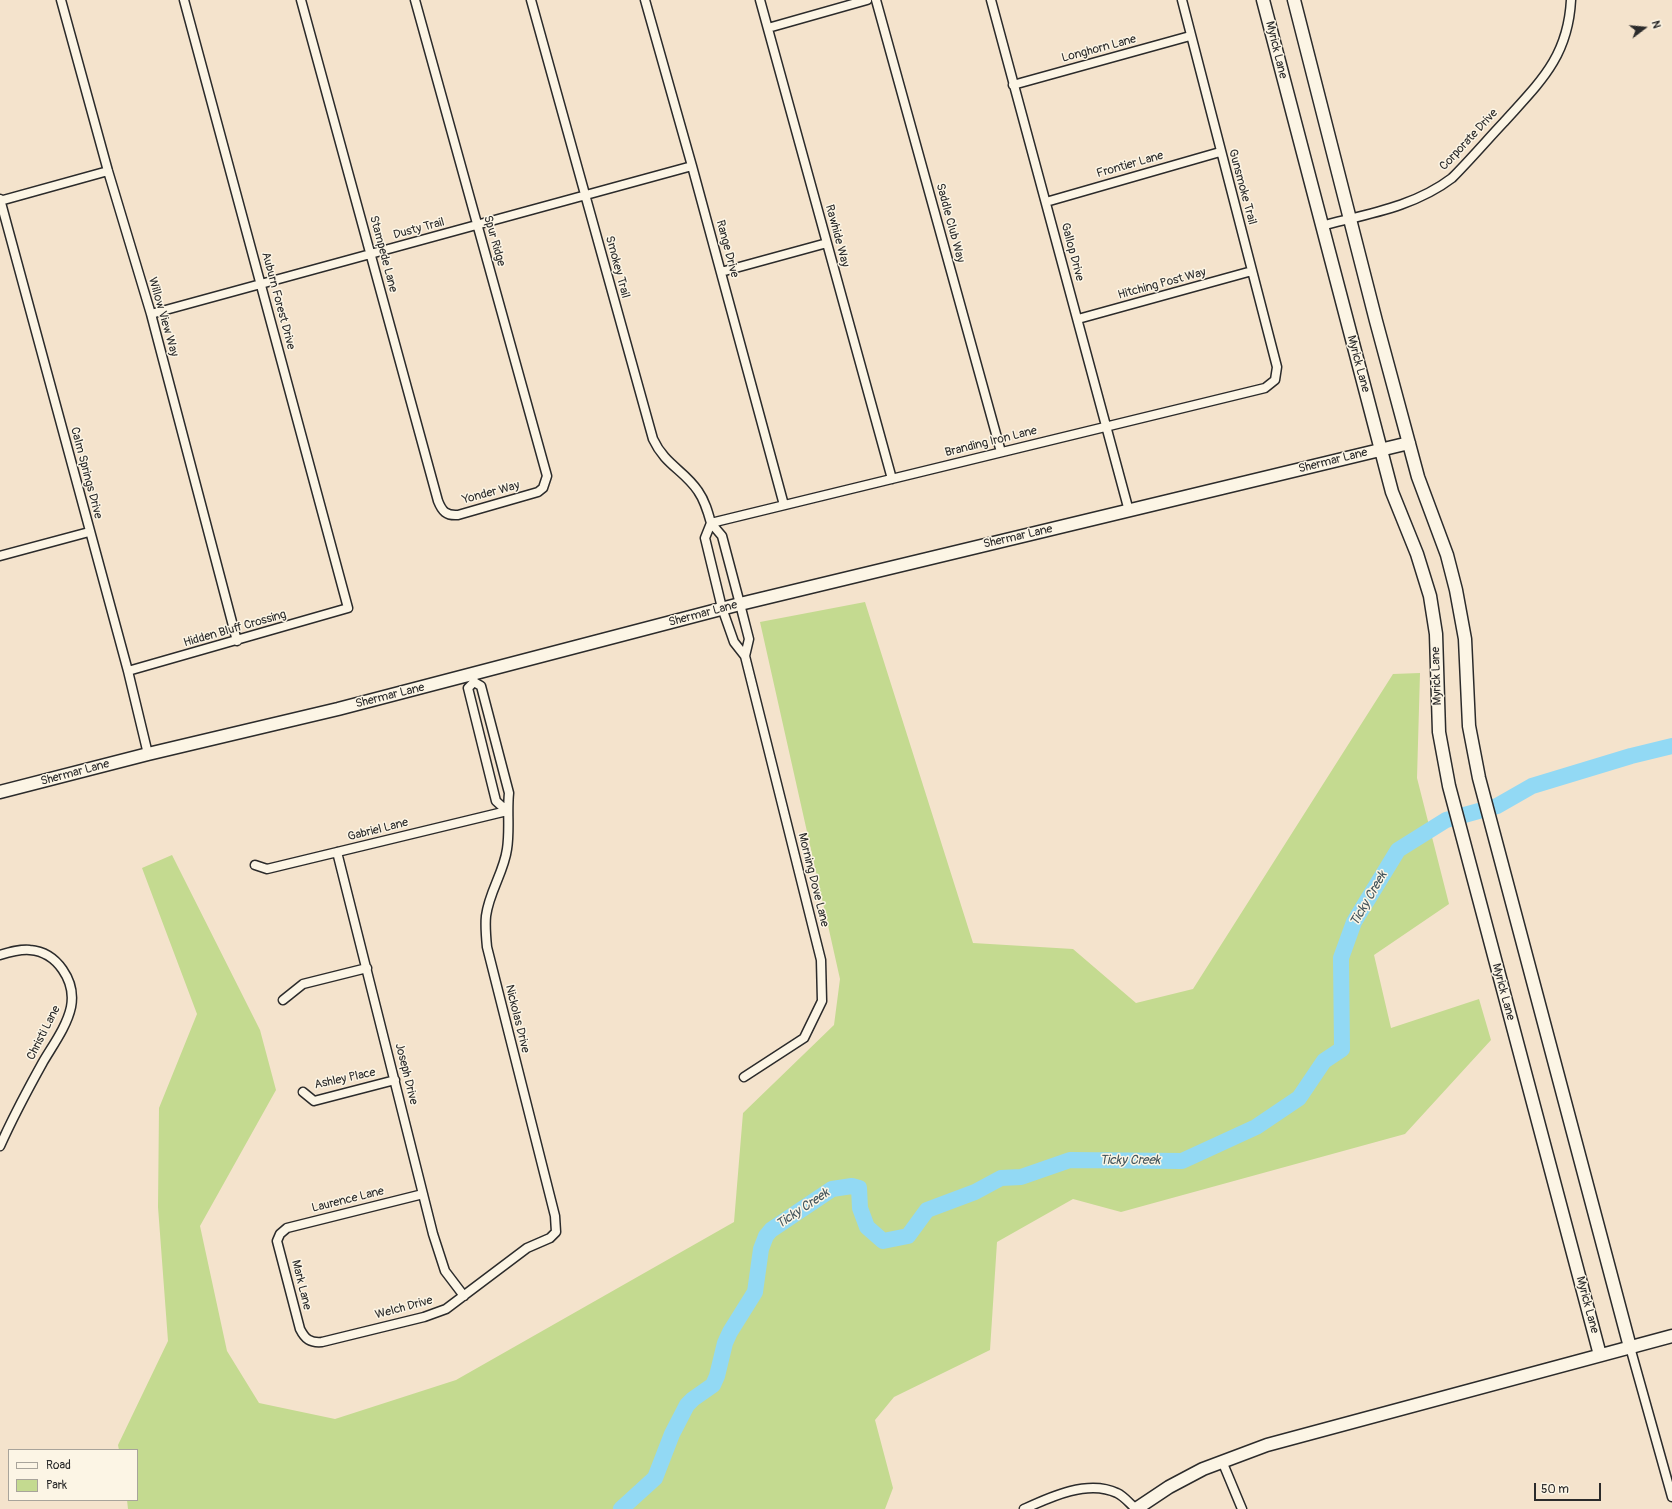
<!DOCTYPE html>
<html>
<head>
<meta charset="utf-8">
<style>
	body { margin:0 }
	#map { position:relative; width:1672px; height:1509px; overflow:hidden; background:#f4e3cc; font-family:Pangolin,sans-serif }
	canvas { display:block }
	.legend { position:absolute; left:8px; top:1449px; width:130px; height:52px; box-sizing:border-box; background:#fcf5e5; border:1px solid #a8a49b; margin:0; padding:5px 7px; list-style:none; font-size:12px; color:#2b2b2b }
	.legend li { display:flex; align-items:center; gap:8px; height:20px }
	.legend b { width:20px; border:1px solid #a8a49b }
	.north { position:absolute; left:1624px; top:8px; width:40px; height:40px; -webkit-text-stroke:3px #fcf5e5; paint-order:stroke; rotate:74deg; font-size:11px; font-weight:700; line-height:16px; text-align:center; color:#2b2b2b }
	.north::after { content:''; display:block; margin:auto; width:14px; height:18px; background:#2b2b2b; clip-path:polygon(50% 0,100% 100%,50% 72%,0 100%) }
	.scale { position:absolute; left:1534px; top:1483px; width:67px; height:18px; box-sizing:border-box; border:2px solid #2b2b2b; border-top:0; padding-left:5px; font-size:12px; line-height:14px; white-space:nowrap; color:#2b2b2b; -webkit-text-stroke:3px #fcf5e5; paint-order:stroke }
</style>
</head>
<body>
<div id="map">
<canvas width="1672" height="1509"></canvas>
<ul class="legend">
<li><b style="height:5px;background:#fcf5e5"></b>Road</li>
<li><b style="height:11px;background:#c4da90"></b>Park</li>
</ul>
<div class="north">N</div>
<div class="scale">50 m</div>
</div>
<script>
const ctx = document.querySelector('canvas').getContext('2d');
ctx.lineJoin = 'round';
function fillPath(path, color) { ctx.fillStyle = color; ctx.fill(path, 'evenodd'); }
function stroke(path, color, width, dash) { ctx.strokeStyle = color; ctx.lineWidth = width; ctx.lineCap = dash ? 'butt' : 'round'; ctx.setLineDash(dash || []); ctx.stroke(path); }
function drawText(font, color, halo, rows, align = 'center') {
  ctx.font = font + ' Pangolin,sans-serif'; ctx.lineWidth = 3; ctx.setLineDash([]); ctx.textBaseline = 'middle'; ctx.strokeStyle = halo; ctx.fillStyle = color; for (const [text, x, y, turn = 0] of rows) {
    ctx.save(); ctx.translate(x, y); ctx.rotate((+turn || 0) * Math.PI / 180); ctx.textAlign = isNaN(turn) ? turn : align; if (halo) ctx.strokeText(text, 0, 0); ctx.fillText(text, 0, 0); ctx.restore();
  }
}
fillPath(new Path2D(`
	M865 602 973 943 1073 949 1136 1003 1193 989 1393 674 1420 673 1417 778 1449 904 1374 955 1391 1028 1479 999 1491 1040 1405 1134 1121 1212 1073 1199 997 1242 990 1350 894 1397 875 1420 893 1488 885 1509H128L127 1500H137V1450H119L118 1445 168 1341 158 1207 159 1108 197 1014 142 868 172 855 260 1030 276 1090 200 1226 227 1351 259 1403 335 1419 456 1380 734 1222 743 1113 834 1025 840 979 760 622Z`), '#c4da90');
stroke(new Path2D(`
	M621 1509 655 1478 672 1434 687 1405 693 1399 713 1385 717 1376 725 1343 730 1332 755 1292 761 1249 766 1236 771 1230 832 1189 852 1186 859 1188 860 1208 867 1227 883 1241 908 1236 927 1210 975 1192 1001 1178 1021 1177 1070 1160 1182 1161 1256 1127 1299 1098 1324 1061 1342 1049 1341 958 1354 922 1398 850 1446 820 1497 806 1532 786 1631 756 1672 746`), '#92d9f4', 16);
const street = new Path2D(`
	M61 0 108 171 151 314 237 641
	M301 0 438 501C442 511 446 516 458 515L538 492 543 488 547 476 415 0
	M531 0 653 439C665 465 684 470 698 491 705 501 708 512 711 523L1265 388 1275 380 1277 367 1182 0
	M645 0 692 166 784 505
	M760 0 892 479
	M876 0 1001 452
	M991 0 1129 511
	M768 28 867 0
	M1013 85 1190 36
	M0 199 128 671 148 754
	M0 201 108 171
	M1046 202 1220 152
	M1321 226C1367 214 1414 207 1452 178 1470 160 1487 140 1504 122 1540 82 1568 57 1571 0
	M721 272 827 243
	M151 314 692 166
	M1078 319 1252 271
	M0 556 89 532
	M128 671 348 608 184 0
	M473 677 474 682 468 688 496 801 507 811
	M337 852 433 1234 445 1271 464 1296
	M255 865 267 869 507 811
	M0 955C10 952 20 949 30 950 57 952 76 981 71 1007 67 1026 53 1045 43 1062 28 1089 13 1117 0 1146
	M283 1000 303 984 367 968
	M744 1077 804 1038 822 1001 821 960 745 656 734 642 722 608 705 538 711 523 722 536 740 604 749 639 745 656
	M303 1092 314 1101 395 1080
	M423 1194 287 1228 280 1234 277 1241 300 1329C305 1339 310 1343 322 1342L424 1317 446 1309 527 1248 550 1238 556 1232 555 1216 487 947C486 937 485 926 486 916 489 892 504 872 507 849 510 830 507 812 509 793L481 686 474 682
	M1630 1347 1672 1497
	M1222 1461 1242 1509
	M1024 1509C1050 1497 1088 1479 1117 1493 1124 1496 1130 1504 1136 1509`);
const secondary = new Path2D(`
	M1263 0 1392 492 1417 554 1430 596 1436 634 1439 732 1449 786 1600 1355
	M1294 0 1376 321 1418 477 1447 555 1456 590 1465 639 1469 726 1479 778 1630 1347
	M0 792 148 754 338 709 740 604 1409 443
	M1136 1509 1169 1487 1203 1469 1267 1445 1672 1336`);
stroke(street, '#2b2b2b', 11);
stroke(secondary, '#2b2b2b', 15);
stroke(street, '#fcf5e5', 8);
stroke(secondary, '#fcf5e5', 12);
drawText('12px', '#2b2b2b', '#fcf5e5', [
	["Longhorn Lane",1099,49,-15],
	["Myrick Lane",1276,50,76],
	["Corporate Drive",1469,140,-47],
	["Frontier Lane",1130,165,-16],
	["Gunsmoke Trail",1242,187,75],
	["Saddle Club Way",950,223,75],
	["Dusty Trail",419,229,-15],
	["Rawhide Way",837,236,75],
	["Spur Ridge",494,241,74],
	["Range Drive",727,249,75],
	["Gallop Drive",1072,252,75],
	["Stampede Lane",383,254,75],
	["Smokey Trail",617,267,75],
	["Hitching Post Way",1162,284,-15],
	["Auburn Forest Drive",278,301,75],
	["Willow View Way",163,317,74],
	["Myrick Lane",1358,364,75],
	["Branding Iron Lane",991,442,-14],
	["Shermar Lane",1333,461,-14],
	["Calm Springs Drive",86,473,75],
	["Yonder Way",491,493,-15],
	["Shermar Lane",1018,537,-13],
	["Shermar Lane",703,614,-15],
	["Hidden Bluff Crossing",235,629,-16],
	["Myrick Lane",1437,676,-92],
	["Shermar Lane",390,696,-14],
	["Shermar Lane",75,773,-15],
	["Gabriel Lane",378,830,-14],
	["Morning Dove Lane",813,880,76],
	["Myrick Lane",1503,992,75],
	["Nickolas Drive",517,1019,76],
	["Christi Lane",44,1033,-63],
	["Joseph Drive",406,1074,76],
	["Ashley Place",345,1079,-12],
	["Laurence Lane",348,1200,-14],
	["Mark Lane",301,1285,76],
	["Myrick Lane",1587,1305,75],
	["Welch Drive",404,1308,-15]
]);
drawText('italic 13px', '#45565d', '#fcf5e5', [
	["Ticky Creek",1369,899,-60],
	["Ticky Creek",1130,1161],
	["Ticky Creek",803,1209,-34]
]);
</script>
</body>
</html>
